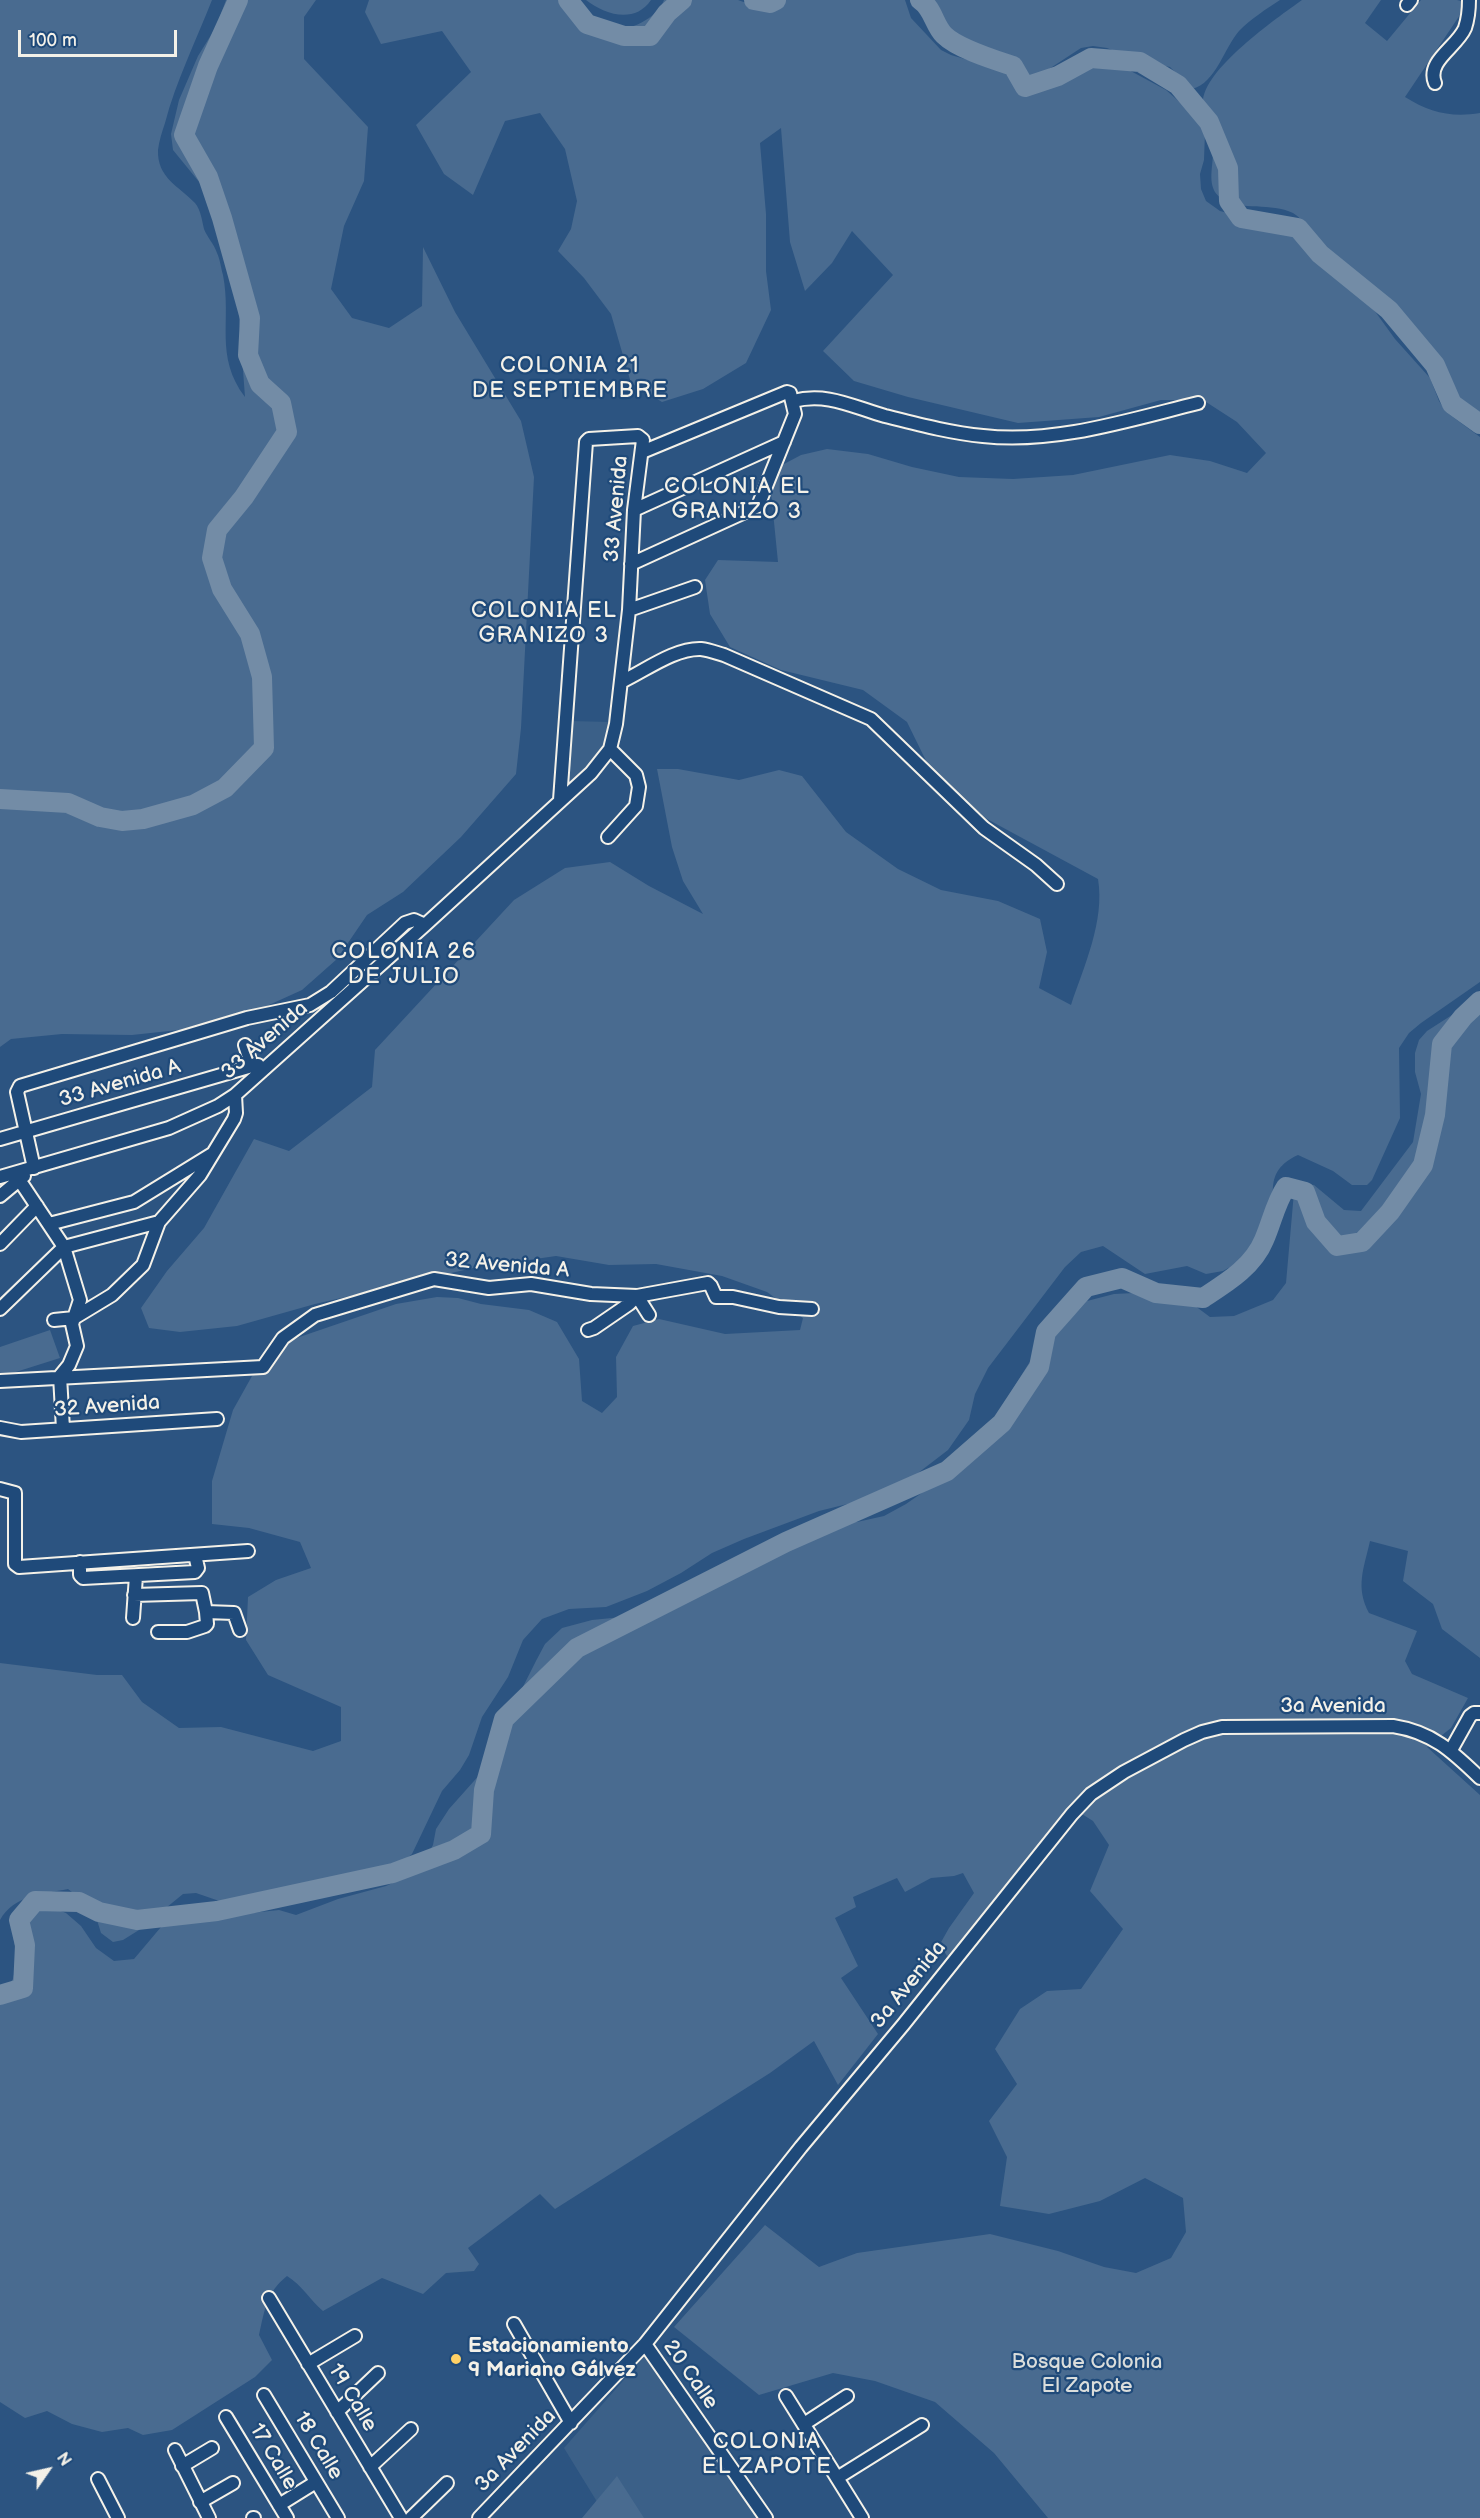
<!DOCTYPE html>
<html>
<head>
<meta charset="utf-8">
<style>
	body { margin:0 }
	#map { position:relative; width:1480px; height:2518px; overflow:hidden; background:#2c5481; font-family:"Balsamiq Sans",sans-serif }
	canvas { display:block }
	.north { position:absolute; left:18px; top:2440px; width:60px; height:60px; -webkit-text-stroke:4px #1f4a7a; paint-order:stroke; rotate:56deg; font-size:16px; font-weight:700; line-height:24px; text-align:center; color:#f4f1e8 }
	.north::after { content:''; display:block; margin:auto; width:21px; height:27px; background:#f4f1e8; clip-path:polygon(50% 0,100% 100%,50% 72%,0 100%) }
	.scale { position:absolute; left:18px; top:30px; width:159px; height:27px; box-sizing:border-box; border:3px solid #f4f1e8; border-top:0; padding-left:8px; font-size:18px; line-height:21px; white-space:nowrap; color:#f4f1e8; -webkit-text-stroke:4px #1f4a7a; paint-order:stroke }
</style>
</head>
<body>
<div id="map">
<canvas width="1480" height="2518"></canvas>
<div class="north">N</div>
<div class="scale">100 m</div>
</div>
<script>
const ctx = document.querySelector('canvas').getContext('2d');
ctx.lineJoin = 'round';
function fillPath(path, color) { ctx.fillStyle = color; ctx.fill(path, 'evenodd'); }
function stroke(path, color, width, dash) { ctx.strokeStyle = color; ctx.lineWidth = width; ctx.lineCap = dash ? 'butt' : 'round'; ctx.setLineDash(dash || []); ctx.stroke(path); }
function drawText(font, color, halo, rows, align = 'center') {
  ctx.font = font + ' "Balsamiq Sans",sans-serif'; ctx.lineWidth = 4.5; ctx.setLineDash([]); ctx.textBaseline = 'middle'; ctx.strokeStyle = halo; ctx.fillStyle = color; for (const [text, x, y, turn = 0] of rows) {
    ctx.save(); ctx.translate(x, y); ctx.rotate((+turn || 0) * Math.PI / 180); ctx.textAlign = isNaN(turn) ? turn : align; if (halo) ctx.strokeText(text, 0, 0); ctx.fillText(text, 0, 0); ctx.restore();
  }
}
fillPath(new Path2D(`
	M569 721 611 722 601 751 564 794Z
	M651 2349 763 2518H607L564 2448Z`), '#3b6088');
fillPath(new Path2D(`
	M0 0H212C196 41 176 81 165 123 162 132 159 141 158 150 157 178 179 186 195 203 201 210 202 221 204 229 207 237 214 244 217 253 220 259 221 268 223 275 232 321 214 356 245 397L236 277 231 256 204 188 173 150 171 134 179 100 198 56 216 27 226 0H316L304 17V59L368 127 364 181 344 226 331 289 352 318 389 328 422 306 423 247 455 312 521 421 534 477 521 728 516 774 461 837 403 892 367 915 337 959 302 990 225 1025 132 1035 62 1034 11 1039 0 1047Z
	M369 0H559C566 11 577 23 590 28 614 37 655 24 664 0H738L752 5 771 0H905L911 18 941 50 951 55 999 69 1025 88 1086 61 1114 62 1166 90 1200 120 1205 132 1204 160 1200 174 1201 189 1206 201 1220 211 1240 216H1271L1297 232 1327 265 1369 303 1395 339 1430 378 1439 401 1446 412 1480 437V982L1421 1023 1409 1033 1399 1048 1400 1118 1372 1180 1367 1185H1352L1333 1171 1298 1155C1261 1172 1277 1197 1273 1228 1272 1235 1269 1241 1267 1246L1223 1271 1206 1274 1187 1266 1145 1274 1103 1246 1081 1252 1065 1267 988 1368 975 1394 969 1420 948 1450 905 1483 876 1497 819 1511 744 1539 712 1553 681 1573 647 1591 606 1607 569 1609 542 1619 523 1640 508 1677 482 1717 469 1755 460 1770 442 1791 412 1854 397 1866 379 1876 286 1901 228 1904 196 1893 183 1894 139 1930 123 1940 113 1942 101 1933 96 1917 85 1902 68 1889C43 1894 14 1895 0 1920V1663L97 1675H122L142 1702 179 1728 221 1727 313 1751 341 1741V1707L268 1675 246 1640 248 1597 276 1580 311 1568 300 1542 249 1528 212 1524V1481L233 1410 252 1376 279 1344 396 1304 437 1297 458 1298 481 1304 529 1310 557 1322 579 1359 582 1401 602 1413 617 1397 616 1357 633 1326 659 1319 725 1334 800 1330 803 1318 767 1292 722 1276 656 1264 609 1265 556 1256 473 1268 315 1304 237 1326 180 1332 149 1328 141 1308 167 1271 204 1228 254 1139 289 1151 372 1087 375 1050 514 900 565 868 610 862 649 886 703 914 683 881 672 847 657 769H678L739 780 779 770 802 776 846 832 898 869 941 890 998 901 1040 919 1047 952 1039 988 1071 1005C1084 966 1105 921 1098 879L987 819 932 773 907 722 863 690 781 670 730 647 710 614 705 580 718 560 778 562 769 472 801 455 827 449 868 454 912 467 959 477 1013 479 1073 475 1170 455 1210 461 1247 473 1266 453 1237 422 1203 400H1161L1099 417 1018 423 908 397 854 381 823 351 893 275 852 231 832 263 805 291 790 242 781 128 760 143 766 214V271L771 310 746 363 703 389 662 402 631 383 611 314 584 278 558 251 571 229 577 201 565 149 540 113 505 121 473 195 444 174 416 125 471 72 442 31 381 44 365 12Z
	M586 0H651C635 24 605 15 586 0Z
	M917 0H1280C1266 9 1251 19 1239 31 1224 48 1216 83 1192 89L1170 67 1139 61 1107 48 1093 46 1081 48 1049 69 1037 75 1029 76 1013 61 1001 53 942 39 929 23Z
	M1302 0H1381L1365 23 1387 41 1421 0H1457L1468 3 1405 97C1429 112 1451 118 1480 113V427C1466 419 1462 410 1456 396 1452 385 1443 374 1437 365 1417 338 1393 314 1370 290 1354 274 1337 259 1320 243 1311 234 1304 219 1293 213 1271 202 1242 212 1221 198 1206 188 1213 168 1213 152 1213 135 1204 120 1203 103 1202 70 1277 18 1302 0Z
	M1480 997V1658L1442 1629 1433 1604 1403 1581 1408 1551 1370 1541C1364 1568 1355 1587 1369 1613L1417 1631 1405 1661 1412 1674 1468 1698 1451 1728 1427 1747 1480 1795V2518H1048L994 2453 935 2402 875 2381 833 2373 759 2395 674 2327 765 2225 819 2267 857 2253 990 2234 1058 2251 1104 2267 1136 2273 1171 2258 1186 2232 1183 2198 1145 2178 1100 2201 1049 2214 1000 2206 1007 2157 989 2121 1017 2084 995 2049 1020 2009 1047 1991 1081 1989 1123 1929 1090 1891 1109 1845 1093 1821 1074 1809 960 1949 947 1956 940 1944 949 1928 974 1893 963 1873 954 1876 931 1878 905 1892 897 1878 853 1897 856 1907 835 1918 858 1966 841 1978 878 2034 838 2085 814 2041 770 2073 555 2209 540 2194 468 2248 479 2264 474 2271 446 2273 423 2294 382 2278 323 2311C310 2300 302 2285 287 2276 266 2293 265 2309 259 2335L272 2360 255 2377 172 2430 143 2435 128 2428 102 2432 72 2424 47 2411 25 2418 0 2402V1997L13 1979 17 1959 13 1935 21 1915 45 1905 66 1913 81 1926 96 1948 114 1961 134 1959 177 1908 191 1904 208 1913 232 1915 279 1910 296 1915 338 1899 386 1886 403 1878 424 1861 433 1845 436 1829 449 1809 490 1763 494 1744 537 1659 545 1644 562 1628 592 1620 622 1617 698 1591 732 1577 802 1537 841 1522H857L884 1516 906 1504 972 1458 996 1431 1009 1395 1051 1328 1077 1312 1087 1301 1114 1294 1175 1291 1210 1317 1234 1316 1273 1300 1286 1283 1294 1192 1300 1183 1314 1185 1344 1210 1361 1211 1413 1142 1421 1094 1415 1072V1053L1419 1040 1427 1031Z
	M50 1330 60 1358 0 1377V1347Z
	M617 2476 644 2518H582Z`), '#496b90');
stroke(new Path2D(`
	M568 0 587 24 624 36H650L667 13 682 0
	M754 0 770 3 776 0
	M920 0C933 8 934 25 944 35 958 49 995 60 1013 66L1025 87 1058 76 1091 58 1140 62 1178 85 1209 122 1228 168 1229 201 1241 218 1298 228 1320 254 1389 310 1435 365 1452 404 1480 424
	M0 799 68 803 100 817 122 821 143 819 193 805 225 788 264 748 262 677 250 634 222 589 212 558 217 530 244 497 287 432 281 403 260 384 248 355 250 318 222 218 208 177 184 135 208 66 238 0
	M0 1995 23 1988 25 1945 19 1920 35 1901 79 1902 99 1912 137 1920 217 1911 393 1873 454 1850 481 1834 484 1790 504 1719 577 1648 786 1542 947 1471 1002 1423 1039 1367 1046 1332 1086 1287 1122 1278 1156 1293 1203 1298C1226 1283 1253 1267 1264 1240 1272 1222 1275 1204 1286 1187L1305 1192 1316 1222 1337 1246 1362 1242 1390 1212 1423 1165 1435 1115 1442 1044 1463 1017 1480 1001`), '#738ca6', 20);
const minor = new Path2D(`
	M1407 5 1411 0
	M1435 83C1426 61 1457 47 1465 28 1468 19 1469 9 1469 0
	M793 401C827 392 853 407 885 416 917 424 951 433 983 436 1055 444 1129 420 1198 403
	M634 510 784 442
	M631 564 758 506 795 414 790 393 787 392 642 452
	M629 610 695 587
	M623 681C646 670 675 648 701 649 709 650 717 653 724 655L871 719 984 828 1036 865 1057 884
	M608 837 636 806 639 787 636 775 610 749
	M245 1045 252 1066 258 1065
	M0 1139 252 1066
	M34 1168 17 1092 20 1086 247 1018 310 1005 331 992 405 923 414 920 425 925
	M0 1177 169 1128 218 1106 235 1095 425 925 591 773 610 749 616 724 629 610 634 510 643 440 638 436 589 439 586 442 560 800
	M20 1181 64 1247 80 1300 72 1324 77 1346 69 1365 60 1376 63 1429
	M0 1196 24 1176
	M49 1224 134 1202 212 1154
	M0 1244 37 1206
	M0 1309 64 1247 159 1222
	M54 1320 74 1318 112 1295 143 1265 159 1222 200 1175 234 1119 236 1113 235 1095
	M588 1330 594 1328 629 1304 637 1296 649 1315
	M0 1381 263 1367 283 1338 315 1315 434 1279 489 1288 531 1284 591 1294 637 1296 708 1283 711 1286 716 1297H733L779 1307 812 1309
	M0 1428 21 1432 217 1419
	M0 1489 15 1493V1564L19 1567 248 1551
	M80 1562V1575L83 1578 195 1572 198 1568 195 1555
	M134 1595 202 1593 206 1612 234 1613 240 1630
	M133 1618 136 1576
	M158 1632H187L205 1626 207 1624 206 1612
	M1451 1750 1470 1716 1474 1713H1480
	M269 2298 401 2518
	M514 2324 571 2423
	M645 2344 766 2518
	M308 2364 355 2336
	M264 2395 338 2518
	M786 2396 862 2518
	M337 2412 378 2373
	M226 2417 287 2518
	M804 2424 847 2396
	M175 2450 209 2518
	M182 2466 212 2448
	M370 2467 411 2429
	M837 2478 922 2425
	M98 2479 118 2518
	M200 2502 233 2483
	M279 2505 316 2482
	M253 2518H254
	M411 2518 447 2483
	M479 2518 645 2344 801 2147 903 2025 1072 1814 1091 1794 1124 1772 1184 1740 1202 1732 1222 1727 1393 1726C1432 1732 1452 1751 1480 1778`);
stroke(minor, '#f4f1e8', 16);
stroke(minor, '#1f4a7a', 12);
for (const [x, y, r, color] of [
	[456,2359,6,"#ffd166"]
]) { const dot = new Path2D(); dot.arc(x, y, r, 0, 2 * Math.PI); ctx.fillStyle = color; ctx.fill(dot); stroke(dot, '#1f4a7a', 2); }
drawText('21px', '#f4f1e8', '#1f4a7a', [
	["33 Avenida",617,509,-85],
	["33 Avenida",265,1041,-41],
	["33 Avenida A",120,1084,-16],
	["32 Avenida A",507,1266,5],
	["32 Avenida",107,1407,-4],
	["3a Avenida",1333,1707],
	["3a Avenida",909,1985,-51],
	["20 Calle",690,2375,55],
	["19 Calle",352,2398,59],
	["18 Calle",318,2446,59],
	["3a Avenida",516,2451,-46],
	["17 Calle",273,2457,59]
]);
drawText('bold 21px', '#f4f1e8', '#1f4a7a', [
	["Estacionamiento",468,2347],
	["9 Mariano Gálvez",468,2371]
], 'left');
drawText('21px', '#dadddb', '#1f4a7a', [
	["Bosque Colonia",1087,2363],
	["El Zapote",1087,2387]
]);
ctx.letterSpacing = '1.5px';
drawText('22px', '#f4f1e8', '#1f4a7a', [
	["COLONIA 21",570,366],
	["DE SEPTIEMBRE",570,391],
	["COLONIA EL",737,487],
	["GRANIZO 3",737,512],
	["COLONIA EL",544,611],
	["GRANIZO 3",544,636],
	["COLONIA 26",404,952],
	["DE JULIO",404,977],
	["COLONIA",767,2442],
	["EL ZAPOTE",767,2467]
]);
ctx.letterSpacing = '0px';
</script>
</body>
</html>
